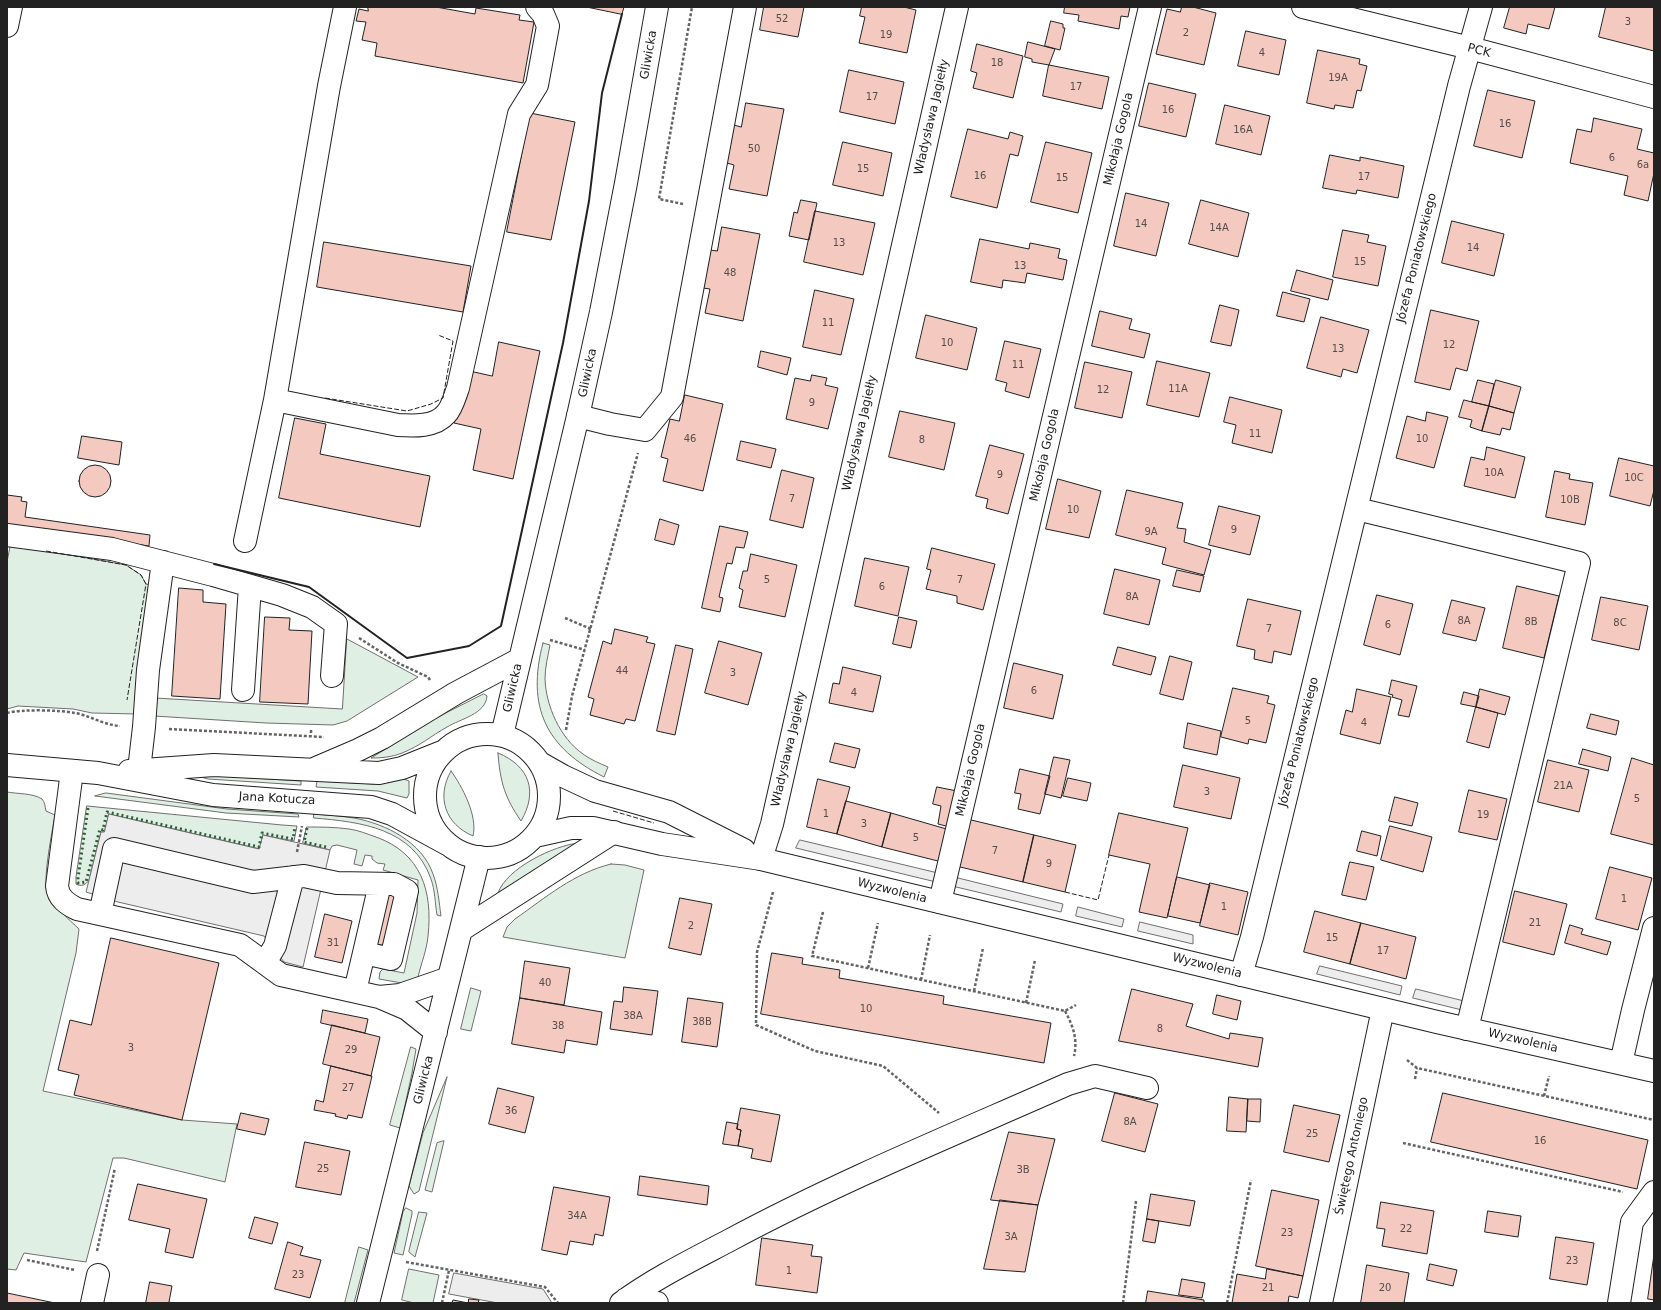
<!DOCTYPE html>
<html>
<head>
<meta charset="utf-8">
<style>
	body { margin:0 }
	#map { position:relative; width:1661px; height:1310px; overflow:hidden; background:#fff; font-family:"DejaVu Sans",sans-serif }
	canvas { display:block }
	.frame { position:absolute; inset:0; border:8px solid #222; pointer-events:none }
</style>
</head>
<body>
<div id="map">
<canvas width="1661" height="1310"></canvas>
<div class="frame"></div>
</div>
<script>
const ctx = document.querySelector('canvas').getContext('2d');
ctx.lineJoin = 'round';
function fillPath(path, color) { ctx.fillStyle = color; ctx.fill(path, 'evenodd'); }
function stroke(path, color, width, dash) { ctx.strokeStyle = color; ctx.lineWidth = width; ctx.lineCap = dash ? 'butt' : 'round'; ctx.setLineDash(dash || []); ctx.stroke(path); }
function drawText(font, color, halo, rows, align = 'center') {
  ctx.font = font + ' "DejaVu Sans",sans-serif'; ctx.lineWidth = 3; ctx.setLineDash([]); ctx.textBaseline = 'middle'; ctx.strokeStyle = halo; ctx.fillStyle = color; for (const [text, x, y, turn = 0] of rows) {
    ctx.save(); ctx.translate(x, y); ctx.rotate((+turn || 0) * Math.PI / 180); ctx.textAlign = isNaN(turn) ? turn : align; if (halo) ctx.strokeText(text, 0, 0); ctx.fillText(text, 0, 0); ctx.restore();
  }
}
const green = new Path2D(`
	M11 544 126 565 141 575 146 584 151 585 137 714 92 713 73 709 18 706 7 709V562Z
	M347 639 418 677 347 721 333 725 266 723 154 716 155 698 342 709Z
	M543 643 550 645C548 656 545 667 545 679 546 706 560 738 583 754 591 760 599 763 608 767L604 777C546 748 526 707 543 643Z
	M484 694 487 696C486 714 460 719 447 727 431 736 420 746 402 753 392 757 382 758 371 758L436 718Z
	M498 753C530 766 538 792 521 821 505 798 500 782 498 753Z
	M451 771C462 786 478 816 473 836 445 824 436 797 451 771Z
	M205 775 301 781V785L208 779 204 778Z
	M404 779 409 781V794L407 798 378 791 316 787 317 781 374 784Z
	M7 792C17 794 33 793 42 799 45 802 45 807 46 811L55 815C52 833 43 876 47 892 50 904 70 920 79 929L76 953 43 1091 182 1120 237 1124 225 1182 124 1158H113L86 1262 24 1253 16 1270 7 1269Z
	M106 793 227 809 298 814 299 817 226 813 95 796Z
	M87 806 282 825 297 826 294 841 263 835 260 849 109 814 104 833 101 832 89 880C86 885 81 887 76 884V877Z
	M314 814C328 815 341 816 354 818 386 824 422 842 433 874 438 887 439 902 441 916L437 915C435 903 435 890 431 879 413 828 361 822 314 818Z
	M307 827C321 827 335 827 349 829 358 830 367 834 376 837 421 853 433 891 428 936 427 949 421 964 418 977L402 983 379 979 380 972 383 969 404 973 417 913 418 880 383 870 385 864 377 863 372 859V856L365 855 362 866 354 864 357 850 337 845 332 846 330 850 303 843Z
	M578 843 498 893C507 868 553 846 578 843Z
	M611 864 625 865 644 870 625 958 503 937 507 927 515 919C545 898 574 873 611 864Z
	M471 988 481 991 471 1031 461 1029Z
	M411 1047 416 1049 412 1073 400 1128 390 1125Z
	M447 1077 419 1191 414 1194 409 1186 423 1133Z
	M444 1141 432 1192 425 1190 437 1143Z
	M406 1208 412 1211V1214L403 1255 394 1253 403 1212Z
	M419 1212 427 1213 415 1257 409 1252Z
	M359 1247 368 1250 354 1303H345Z
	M409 1269 439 1275 433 1303H414L402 1300Z`);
fillPath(green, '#e0efe3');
stroke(green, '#6f6f6f', 1);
const parking = new Path2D(`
	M109 814 259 849 263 835 330 850 303 967 284 962 264 936 118 902 86 892 101 832H104Z
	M800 840 938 873 936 882 796 848Z
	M954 877 1063 904 1061 912 952 886Z
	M1078 907 1124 919 1122 927 1076 916Z
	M1140 922 1193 935V944L1138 931Z
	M1320 966 1402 986 1400 995 1317 974Z
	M1416 989 1464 1001 1462 1010 1413 998Z
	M454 1273 543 1289 552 1303H498L449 1294Z`);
fillPath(parking, '#ededed');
stroke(parking, '#6f6f6f', 1);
const building = new Path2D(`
	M368 7H436L475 14 476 8 520 15 519 20 534 22 523 83 375 56 377 43 362 40 366 22 356 21 359 9 368 11Z
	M587 7H624L622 14Z
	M764 7H804L798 37 760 30Z
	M862 7H904L916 10 907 53 859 43 865 17 860 16Z
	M1065 7H1130L1128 17 1121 16 1119 29 1078 21 1079 15 1064 13Z
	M1182 7H1193L1216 13 1204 65 1156 54 1167 9 1180 12Z
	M1510 7H1555L1549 29 1528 24 1526 34 1504 28Z
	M1606 7H1654V51L1599 37Z
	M1051 21 1063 24V28H1065L1060 50 1045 46Z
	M1246 31 1286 40 1279 75 1238 66Z
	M1028 42 1055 49 1049 65 1032 62V59L1025 57Z
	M977 44 1023 56 1013 98 973 88 977 73 971 71Z
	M1318 50 1360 59 1359 64 1367 66 1361 91 1357 90 1353 108 1335 105 1334 109 1307 103Z
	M1049 65 1109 77 1102 109 1043 96Z
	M849 70 904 82 895 124 840 112Z
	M1149 83 1196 94 1186 137 1139 126Z
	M1488 90 1535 101 1522 158 1474 146Z
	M746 103 784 109 767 196 729 189 734 165 727 163 734 125 741 127Z
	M1225 105 1270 116 1261 155 1216 144Z
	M530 113 575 122 551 240 507 232Z
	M1594 118 1642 129 1637 149 1654 153V173L1648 201 1624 195 1628 176 1570 163 1577 129 1591 132Z
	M968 129 1008 139 1010 132 1023 136 1018 156 1010 154 997 208 951 197Z
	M843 142 892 153 883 196 833 185Z
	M1046 142 1092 153 1078 213 1031 202Z
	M1330 155 1360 161V157L1404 166 1398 198 1357 190 1356 194 1323 188Z
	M1126 193 1169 203 1156 256 1114 246Z
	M801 200 817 203 809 240 789 236 794 212 797 213Z
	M1201 200 1249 213 1238 257 1189 244Z
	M815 211 875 223 863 275 804 262Z
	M1452 221 1504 234 1494 276 1442 263Z
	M722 227 760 234 743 321 705 313 710 289 703 288 710 250 717 251Z
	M1343 230 1369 235 1367 242 1386 246 1378 286 1333 277Z
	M980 239 1029 249 1030 243 1060 249 1058 258 1067 260 1063 280 1027 273 1025 283 1003 280 1002 288 971 282Z
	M324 242 471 266 463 312 317 287Z
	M1297 270 1333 280 1328 300 1291 291Z
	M815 290 854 299 841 355 803 347Z
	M1283 292 1310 299 1304 322 1277 316Z
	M1220 305 1239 310 1231 346 1211 342Z
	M1431 310 1479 321 1467 371 1456 368 1450 390 1415 382Z
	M1100 311 1132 319 1129 329 1150 334 1144 358 1092 346Z
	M926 315 977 328 967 370 916 358Z
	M1321 317 1369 330 1357 373 1343 369 1341 377 1307 368Z
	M1005 341 1041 349 1029 398 1005 391 1007 383 996 380Z
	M499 342 540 351 513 479 473 470 481 429 454 423 465 370 492 376Z
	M761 351 791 358 787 375 758 367Z
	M1157 361 1210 373 1199 417 1147 405Z
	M1085 362 1132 372 1122 418 1075 408Z
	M812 375 827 378 825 385 838 388 828 429 786 419 795 378 810 381Z
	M1478 380 1494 384 1489 406 1472 402Z
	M1496 380 1521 387 1514 413 1489 406Z
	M685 395 723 404 703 491 663 481 668 459 661 457 670 419 679 421Z
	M1230 397 1282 410 1272 453 1232 443 1236 425 1224 422Z
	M1464 400 1489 406 1482 431 1470 427 1472 420 1459 417Z
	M1489 406 1514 413 1510 430 1502 428 1500 435 1482 431Z
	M900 411 955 423 944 470 889 457Z
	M1427 412 1448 417 1434 468 1396 458 1407 416 1425 421Z
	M295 418 326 424 320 454 430 476 420 527 279 498Z
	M82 436 122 442 119 465 78 458Z
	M741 441 776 449 771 468 737 460Z
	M990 445 1024 454 1008 514 986 508 988 499 976 496Z
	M1487 447 1525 457 1515 498 1464 486 1471 457 1484 460Z
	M1619 458 1654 466V490L1650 506 1610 496Z
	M79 481a16 16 0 1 1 32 0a16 16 0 1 1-32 0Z
	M782 470 814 478 803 528 770 520Z
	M1555 471 1570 474 1569 479 1593 483 1585 525 1546 517Z
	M1058 479 1101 491 1089 538 1046 529Z
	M1127 490 1183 503 1177 528 1186 529 1184 542 1211 550 1204 575 1162 564 1166 548 1116 535Z
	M7 495 22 497 21 501 27 502 25 517 150 535 149 546 7 525Z
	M1219 506 1260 516 1250 555 1209 545Z
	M660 519 679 525 674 545 655 540Z
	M720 526 748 532 744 548 736 547 732 564 727 563 719 597 723 598 720 612 702 608Z
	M932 548 995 564 983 610 957 603V596L926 589 931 570 927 569Z
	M751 554 797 565 785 617 739 607 743 590 739 588 743 571H747Z
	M865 558 909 567 898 616 855 606Z
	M1115 569 1160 580 1149 625 1104 614Z
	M1177 570 1204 576 1200 592 1173 586Z
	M1517 586 1559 596 1544 658 1503 648Z
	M179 588 203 590V602L226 604 220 699 172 696Z
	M1377 595 1413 604 1400 655 1364 645Z
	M1601 597 1648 606 1639 650 1592 640Z
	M1248 599 1301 611 1291 655 1274 651 1272 663 1254 659 1255 650 1237 646Z
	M1452 600 1485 608 1476 641 1443 633Z
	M265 617 290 618 289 630 312 631 308 704 260 702Z
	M899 617 917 621 911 648 893 644Z
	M615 629 648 637 646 642 655 644 635 721 626 719 624 724 590 715 594 699 588 697 603 641 611 644Z
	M719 641 762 653 748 705 705 693Z
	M676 645 693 649 675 735 657 731Z
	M1118 647 1156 657 1151 675 1113 665Z
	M1170 656 1192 662 1183 700 1160 694Z
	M1014 663 1063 675 1053 719 1004 708Z
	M843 667 881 676 873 712 829 703 833 683 839 684Z
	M1392 680 1417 686 1409 717 1398 715 1402 700 1392 697 1393 695 1389 694Z
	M1233 688 1269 696 1267 703 1275 705 1266 743 1249 739 1248 744 1221 737Z
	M1357 689 1391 697 1380 744 1340 734 1346 710 1352 712Z
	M1480 689 1510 697 1505 715 1476 707Z
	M1464 692 1479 696 1476 707 1461 704Z
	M1476 707 1498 713 1489 748 1467 742Z
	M1591 714 1619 721 1616 735 1587 728Z
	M1188 723 1221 731 1217 755 1184 748Z
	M835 743 860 749 855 768 830 762Z
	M1583 749 1611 757 1608 771 1579 764Z
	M1054 757 1070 760 1061 798 1045 794Z
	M1632 758 1654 765V845L1611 834Z
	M1548 760 1589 770 1579 812 1538 802Z
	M1183 765 1240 778 1231 819 1174 807Z
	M1020 769 1050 776 1040 814 1018 809 1021 794 1015 793Z
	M1068 778 1091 783 1087 801 1063 796Z
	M818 779 850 787 837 834 807 827Z
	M937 787 957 791 950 827 938 824 941 806 933 804Z
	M1469 790 1507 799 1497 840 1459 832Z
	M1395 797 1418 803 1412 826 1389 821Z
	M846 801 891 813 882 847 837 834Z
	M891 813 950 830 942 862 882 847Z
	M1119 813 1188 828 1167 918 1139 912 1150 864 1109 855Z
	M967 819 1034 835 1023 882 956 866Z
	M1390 826 1432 837 1423 872 1381 860Z
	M1362 831 1381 836 1377 856 1357 851Z
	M1034 835 1076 845 1065 892 1023 882Z
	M1350 862 1374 867 1366 900 1342 895Z
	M1610 867 1652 878 1638 930 1596 919Z
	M1177 877 1210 885 1200 923 1168 916Z
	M1210 883 1248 892 1238 935 1200 926Z
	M379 891 405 897 394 948 367 942Z
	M1515 891 1567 904 1554 955 1503 942Z
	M680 898 712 904 701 955 669 948Z
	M1315 911 1361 923 1350 964 1304 952Z
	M325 914 352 921 342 963 315 957Z
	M1361 923 1416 937 1406 979 1350 964Z
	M1570 925 1583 929 1581 934 1611 942 1607 955 1565 943Z
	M111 938 219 963 182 1120 74 1095 79 1075 58 1070 70 1020 91 1025Z
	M772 953 803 958 802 964 840 970 839 978 944 996 943 1004 1051 1023 1044 1063 761 1014Z
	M525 961 570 968 564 1005 520 998Z
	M624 987 658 991 652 1035 610 1029 614 1001 622 1002Z
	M1132 989 1193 1004 1186 1026 1229 1039 1230 1033 1263 1038 1258 1067 1119 1041Z
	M1217 995 1241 1001 1237 1020 1213 1014Z
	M520 998 602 1012 597 1045 566 1040 564 1053 512 1044Z
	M688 998 723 1003 717 1047 682 1042Z
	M323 1010 368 1019 365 1033 321 1023Z
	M332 1025 380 1037 371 1076 323 1064Z
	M331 1066 372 1076 362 1118 348 1115 347 1119 335 1116 336 1114 314 1110 316 1100 323 1102Z
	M498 1088 534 1097 525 1133 489 1124Z
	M1115 1093 1158 1104 1145 1152 1102 1141Z
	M1443 1093 1648 1140 1637 1189 1431 1142Z
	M1229 1097 1248 1099 1246 1132 1227 1131Z
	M1248 1099H1261L1260 1122 1247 1121Z
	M1294 1105 1340 1115 1329 1162 1284 1152Z
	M741 1108 780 1115 771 1162 751 1158 753 1149 738 1146 741 1130 737 1129Z
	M241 1113 269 1119 265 1135 237 1129Z
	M727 1122 738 1124 737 1129 741 1130 738 1146 723 1144Z
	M1009 1132 1055 1139 1038 1205 991 1200Z
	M305 1142 350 1151 341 1195 296 1187Z
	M640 1176 709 1186 707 1205 638 1195Z
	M138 1184 207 1199 193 1258 165 1252 170 1229 129 1220Z
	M554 1187 610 1197 603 1236 595 1234 593 1245 570 1241 567 1255 542 1250Z
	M1272 1190 1319 1200 1303 1276 1256 1266Z
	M1151 1194 1195 1201 1190 1226 1147 1219Z
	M1000 1200 1038 1205 1025 1272 984 1269Z
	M1381 1202 1434 1211 1427 1254 1382 1246 1385 1229 1377 1228Z
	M1488 1211 1521 1216 1518 1237 1485 1232Z
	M255 1217 278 1223 272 1244 249 1238Z
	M1147 1219 1159 1221 1155 1243 1143 1241Z
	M1556 1237 1594 1243 1587 1285 1550 1279Z
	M762 1238 813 1245 811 1256 822 1257 817 1293 756 1285Z
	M288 1242 303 1247 300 1255 321 1260 310 1298 275 1289Z
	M1654 1255V1300L1648 1299Z
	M1430 1264 1457 1270 1453 1286 1427 1280Z
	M1367 1265 1409 1273 1404 1303H1361Z
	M1267 1269 1303 1276 1298 1298 1289 1296 1288 1303H1232L1237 1274 1265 1279Z
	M1182 1279 1205 1283 1202 1298 1179 1295Z
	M150 1282 172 1286 169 1302 172 1303H146Z
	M1148 1291 1204 1300V1303H1146Z
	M7 1293 55 1303H7Z
	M469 1299 479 1300 478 1303H452L453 1300 468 1303Z`);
fillPath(building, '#f3c9c0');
stroke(building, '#222', 1);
const minor = new Path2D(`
	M1303 7 1470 48 1654 97
	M7 26 11 7
	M275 400 398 425C414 426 435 427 446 414 452 408 455 396 458 388L519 114 537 85 548 26 543 14 537 7
	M578 416 610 424 645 430 672 397 745 7
	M1357 509 1579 563 1467 1029
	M7 535 112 549 213 575 282 595 312 607 336 624 332 676
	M245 541 275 400 329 86 345 7
	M243 690 250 586
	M139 770 144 727 148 670 163 562
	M72 771 57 886C58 898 67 904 77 909L240 945 281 975 379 997 407 1009 436 1032
	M761 859 772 824 957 7
	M940 902 1150 7
	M100 914 114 849 253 882 304 876 337 883 394 884 407 891 391 959 364 953 355 991
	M461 930 614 832
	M364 953 380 884
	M265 963 275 946 293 877
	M1241 975 1252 937 1459 86 1481 7
	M379 997 400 995 449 978
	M1621 1063 1633 1010 1654 928
	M626 1299 657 1303
	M92 1303 98 1275
	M368 1303 479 857
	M621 1303C655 1278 694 1259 730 1240 840 1181 955 1134 1068 1084L1095 1076 1147 1088
	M1321 1303 1383 1009
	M1619 1303 1632 1222 1654 1192`);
const major = new Path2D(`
	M425 796a62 62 0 1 1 124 0a62 62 0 1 1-124 0Z
	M502 735 578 416 601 312 626 183 657 7
	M540 763 563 776 595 791 669 812 744 850
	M7 765 98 773 213 795 371 807 392 814 449 845
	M316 768 358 750 382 738 456 693 520 659
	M129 771 214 765 379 773 402 768 442 752
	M535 836 571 828H593L662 844 761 859 1437 1022 1654 1071`);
stroke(minor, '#222', 24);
stroke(major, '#222', 24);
stroke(new Path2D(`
	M683 204 659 199 692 7
	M565 618 591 629
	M359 638 398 663 428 677 430 680
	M550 640 585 650
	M7 713C22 709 60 710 75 713 91 716 104 725 120 726
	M169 729 324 737
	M566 730 572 696 638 453
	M311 733V729
	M297 852 302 826
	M773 892 757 952 756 1025 815 1051 883 1066 939 1113
	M823 912 812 956 1065 1011 1076 1005
	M868 968 878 923
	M921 980 930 935
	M974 991 983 948
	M1026 1003 1035 960
	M1065 1011C1073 1026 1078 1039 1074 1056
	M1407 1060 1417 1068 1654 1120
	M1415 1079 1417 1068
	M1544 1096 1549 1076
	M1403 1143 1623 1192
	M97 1251 115 1168
	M27 1260 75 1270
	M406 1262 545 1287 558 1303
	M442 1303 449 1270
	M1123 1303 1136 1201
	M1227 1303 1251 1180`), '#646464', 2.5, [3, 2]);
stroke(minor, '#fff', 22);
stroke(major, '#fff', 22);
stroke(new Path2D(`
	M88 808 78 878V883L86 882 100 829 103 830 107 812 259 847 262 833 293 839 295 827
	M307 828 304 842 326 847`), '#2f5e38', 3, [2, 3]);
stroke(new Path2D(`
	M325 398 407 411 431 404 443 398 453 341 438 335
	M46 551 126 565 141 575 146 584 127 700
	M613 811 654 823
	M1065 892 1098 900 1109 855`), '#222', 1, [5, 2]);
stroke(new Path2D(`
	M214 564 309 587 407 658 469 646 501 626 563 343 589 201 602 93 622 14`), '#222', 2);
drawText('10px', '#564c4a', null, [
	["52",782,19],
	["3",1628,22],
	["2",1186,33],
	["19",886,35],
	["4",1262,53],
	["18",997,63],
	["19A",1338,78],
	["17",1076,87],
	["17",872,97],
	["16",1168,110],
	["16",1505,124],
	["16A",1243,130],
	["50",754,149],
	["6",1612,158],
	["6a",1643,165],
	["15",863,169],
	["16",980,176],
	["17",1364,177],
	["15",1062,178],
	["14",1141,224],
	["14A",1219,228],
	["13",839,243],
	["14",1473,248],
	["15",1360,262],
	["13",1020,266],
	["48",730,273],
	["11",828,323],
	["10",947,343],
	["12",1449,345],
	["13",1338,349],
	["11",1018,365],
	["11A",1178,389],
	["12",1103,390],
	["9",812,403],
	["11",1255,434],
	["46",690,439],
	["10",1422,439],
	["8",922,440],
	["10A",1494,473],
	["9",1000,475],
	["10C",1634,478],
	["7",792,499],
	["10B",1570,500],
	["10",1073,510],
	["9",1234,530],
	["9A",1151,532],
	["5",767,580],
	["7",960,580],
	["6",882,587],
	["8A",1132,597],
	["8A",1464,621],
	["8B",1531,622],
	["8C",1620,623],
	["6",1388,625],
	["7",1269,629],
	["44",622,671],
	["3",733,673],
	["6",1034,691],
	["4",854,693],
	["5",1248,721],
	["4",1364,723],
	["21A",1563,786],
	["3",1207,792],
	["5",1637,799],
	["1",826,814],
	["19",1483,815],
	["3",864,824],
	["5",916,838],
	["7",995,851],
	["9",1049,864],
	["1",1624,899],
	["1",1224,907],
	["21",1535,923],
	["2",691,926],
	["15",1332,938],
	["31",333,943],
	["17",1383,951],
	["40",545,983],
	["10",866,1009],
	["38A",633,1016],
	["38B",702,1022],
	["38",558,1026],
	["8",1160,1029],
	["3",131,1048],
	["29",351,1050],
	["27",348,1088],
	["36",511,1111],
	["8A",1130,1122],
	["25",1312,1134],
	["16",1540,1141],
	["25",323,1169],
	["3B",1023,1170],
	["34A",577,1216],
	["22",1406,1229],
	["23",1287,1233],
	["3A",1011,1237],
	["23",1572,1261],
	["1",789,1271],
	["23",298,1275],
	["21",1268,1288],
	["20",1385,1288]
]);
drawText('12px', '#222', '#fff', [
	["PCK",1479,51,15],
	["Gliwicka",649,55,-80],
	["Władysława Jagiełły",932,117,-77],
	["Mikołaja Gogola",1119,139,-77],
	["Józefa Poniatowskiego",1417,258,-76],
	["Gliwicka",588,373,-78],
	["Władysława Jagiełły",860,433,-77],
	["Mikołaja Gogola",1045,455,-77],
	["Gliwicka",513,688,-77],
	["Józefa Poniatowskiego",1299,742,-76],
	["Władysława Jagiełły",789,749,-77],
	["Mikołaja Gogola",971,770,-77],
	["Jana Kotucza",277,799,3],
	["Wyzwolenia",892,891,14],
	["Wyzwolenia",1207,966,14],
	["Wyzwolenia",1523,1041,13],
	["Gliwicka",424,1080,-76],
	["Świętego Antoniego",1352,1156,-78]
]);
</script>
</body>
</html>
